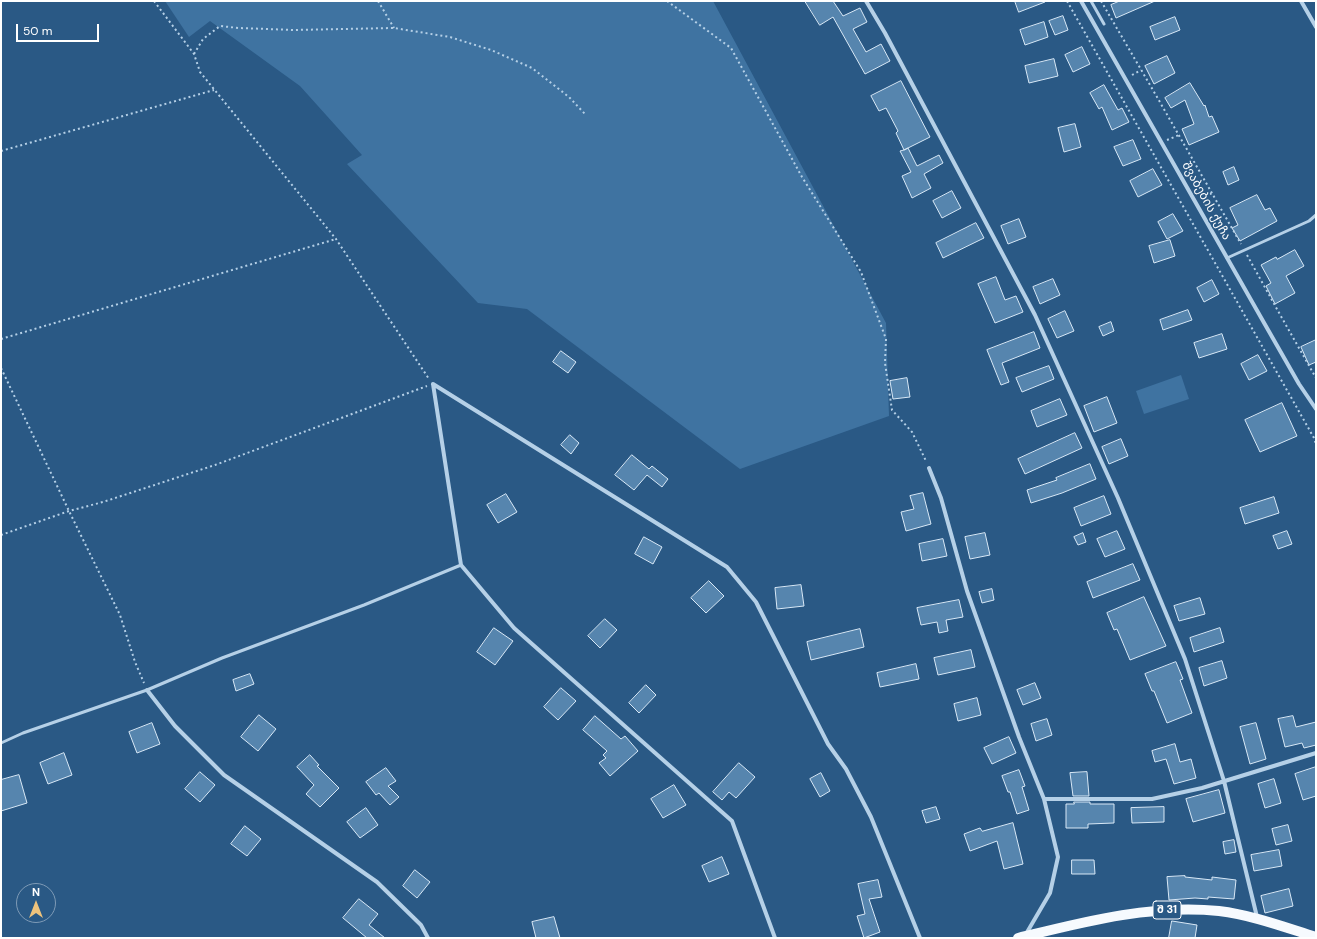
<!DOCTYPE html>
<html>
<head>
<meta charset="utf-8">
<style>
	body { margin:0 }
	#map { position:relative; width:1317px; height:939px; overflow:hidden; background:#2a5985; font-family:"DM Sans",sans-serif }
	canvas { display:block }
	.frame { position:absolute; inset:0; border:2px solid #fff; pointer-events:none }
	.north { position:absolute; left:16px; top:883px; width:40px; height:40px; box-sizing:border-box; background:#2a5985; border:1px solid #7f9bb6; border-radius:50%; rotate:0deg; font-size:11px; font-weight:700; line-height:16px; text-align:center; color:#fff }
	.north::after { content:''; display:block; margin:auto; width:14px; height:18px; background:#eec37c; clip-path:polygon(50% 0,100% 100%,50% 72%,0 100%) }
	.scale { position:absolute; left:16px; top:24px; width:83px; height:18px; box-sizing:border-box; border:2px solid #fff; border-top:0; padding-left:5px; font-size:12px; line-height:14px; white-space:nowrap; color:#fff; -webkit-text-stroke:3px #2a5985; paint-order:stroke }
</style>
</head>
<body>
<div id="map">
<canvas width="1317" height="939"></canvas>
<div class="frame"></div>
<div class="north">N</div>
<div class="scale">50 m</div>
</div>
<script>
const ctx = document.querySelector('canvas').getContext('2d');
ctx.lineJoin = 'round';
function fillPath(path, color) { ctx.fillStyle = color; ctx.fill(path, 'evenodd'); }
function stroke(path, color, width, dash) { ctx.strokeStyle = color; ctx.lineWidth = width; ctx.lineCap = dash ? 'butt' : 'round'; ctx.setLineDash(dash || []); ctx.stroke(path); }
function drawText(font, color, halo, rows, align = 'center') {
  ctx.font = font + ' "DM Sans","Noto Sans Georgian",sans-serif'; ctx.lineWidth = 3; ctx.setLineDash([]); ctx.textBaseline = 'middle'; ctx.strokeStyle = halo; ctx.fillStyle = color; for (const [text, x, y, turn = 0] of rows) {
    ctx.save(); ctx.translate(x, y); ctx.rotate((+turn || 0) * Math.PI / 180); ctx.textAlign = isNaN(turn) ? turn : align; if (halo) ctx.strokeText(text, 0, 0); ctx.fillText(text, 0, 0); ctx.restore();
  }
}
fillPath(new Path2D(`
	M165 1H713L886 323 889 416 740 469 527 309 478 303 347 164 362 155 300 86 210 21 189 37Z
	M1181 375 1189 399 1144 414 1136 391Z`), '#3f73a1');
const building = new Path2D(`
	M805 1H833L843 16 860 8 867 22 853 29 866 52 881 44 890 61 865 74 833 17 820 25Z
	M1015 1H1045V2L1019 12Z
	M1120 1H1155L1116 18 1111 5Z
	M1063 16 1068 30 1055 35 1049 21Z
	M1175 17 1180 30 1155 40 1150 27Z
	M1044 22 1048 37 1025 45 1020 30Z
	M1082 47 1090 64 1073 72 1065 55Z
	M1167 56 1175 73 1154 84 1145 66Z
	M1054 59 1058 76 1029 83 1025 66Z
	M901 81 930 137 904 150 908 148 917 166 939 155 943 163 924 174 931 188 912 198 902 176 911 172 900 151 904 150 896 133 898 131 886 108 879 111 871 96Z
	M1190 83 1204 106 1205 105 1209 117 1212 116 1219 132 1189 145 1182 129 1194 124 1185 100 1171 108 1165 98Z
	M1104 85 1118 110 1122 108 1129 122 1112 130 1102 107 1099 109 1090 93Z
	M1075 124 1081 147 1064 152 1058 128Z
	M1133 140 1141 159 1123 166 1114 147Z
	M1234 167 1239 180 1228 185 1223 172Z
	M1153 169 1162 185 1138 197 1130 181Z
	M952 191 961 208 942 218 933 201Z
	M1257 195 1265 210 1270 208 1277 221 1240 241 1232 228 1238 225 1230 208Z
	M1173 214 1183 231 1167 239 1158 222Z
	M1019 219 1026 237 1008 244 1001 226Z
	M976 223 984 238 943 258 936 243Z
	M1170 240 1175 256 1154 263 1149 246Z
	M1295 250 1304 266 1286 276 1295 293 1275 304 1266 286 1271 283 1261 265 1276 257 1277 259Z
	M996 277 1005 300 1016 296 1023 312 995 323 978 284Z
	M1053 279 1060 295 1040 304 1033 287Z
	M1212 280 1219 294 1204 302 1197 288Z
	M1188 310 1192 320 1163 330 1160 320Z
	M1065 311 1074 331 1057 338 1048 319Z
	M1111 322 1114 331 1103 336 1099 327Z
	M1034 332 1040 348 1002 363 1009 382 1001 385 987 350Z
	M1222 334 1227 349 1199 358 1194 343Z
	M1316 340V362L1309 365 1301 347Z
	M561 351 576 362 568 373 553 362Z
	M1258 355 1267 371 1249 380 1241 364Z
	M1049 366 1054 379 1022 392 1016 378Z
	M907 378 910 397 893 399 890 381Z
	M1107 397 1117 423 1094 432 1084 406Z
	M1060 399 1067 415 1037 427 1031 411Z
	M1282 403 1297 436 1260 452 1245 420Z
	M1075 433 1082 448 1025 474 1018 459Z
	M570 435 579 443 571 454 561 445Z
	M1121 439 1128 456 1109 464 1102 447Z
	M632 455 649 469 652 466 668 479 662 487 647 475 634 490 615 475Z
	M1090 464 1096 479 1062 493 1031 503 1027 490 1057 480 1056 478Z
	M923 493 931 524 906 531 901 512 914 509 910 496Z
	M506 494 517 512 498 523 487 505Z
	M1104 496 1111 514 1081 526 1074 508Z
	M1274 497 1279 513 1245 524 1240 508Z
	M1117 531 1125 549 1105 557 1097 539Z
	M1287 531 1292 544 1278 549 1273 536Z
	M985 533 990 555 970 559 965 537Z
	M1083 533 1086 542 1078 545 1074 537Z
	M644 537 662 547 653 564 635 554Z
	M943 539 947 556 922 561 919 544Z
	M1133 564 1140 580 1093 598 1087 582Z
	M709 581 724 596 706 613 691 598Z
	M801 585 804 606 777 609 775 588Z
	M992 589 994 600 982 603 979 592Z
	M1144 597 1166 646 1130 660 1117 629 1114 630 1107 613Z
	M1200 598 1205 614 1179 621 1174 606Z
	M959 600 963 617 946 620 948 631 939 633 937 622 921 625 917 608Z
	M605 619 617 630 600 648 588 636Z
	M494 628 513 641 495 665 477 652Z
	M1220 628 1224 642 1194 652 1190 638Z
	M860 629 864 647 811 660 807 642Z
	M971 650 975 667 938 675 934 658Z
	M1222 661 1227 678 1204 686 1199 668Z
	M1176 662 1183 679 1180 680 1192 713 1167 723 1154 691H1152L1145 674Z
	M916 664 919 679 880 687 877 673Z
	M250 674 254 684 236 691 233 680Z
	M1035 683 1041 698 1023 705 1017 690Z
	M646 685 656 695 639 713 629 703Z
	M561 688 576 701 558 720 544 707Z
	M977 698 981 715 958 721 954 704Z
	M259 715 276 729 258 751 241 737Z
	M595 716 621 739 625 736 638 751 610 776 599 763 606 758 603 755 607 751 583 730Z
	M1293 716 1296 727 1316 722V745L1304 748 1302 743 1285 747 1278 719Z
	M1047 719 1052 735 1036 741 1031 724Z
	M152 723 160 744 137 753 129 732Z
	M1256 723 1266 759 1250 764 1240 727Z
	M1009 737 1016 753 992 764 984 748Z
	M1175 744 1180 762 1191 759 1196 778 1174 784 1166 759 1155 762 1152 751Z
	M64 753 72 775 48 784 40 763Z
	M310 755 319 765 317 766 339 788 320 807 306 794 314 785 297 767Z
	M739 763 755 777 736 798 729 792 722 800 713 792Z
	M1316 767V796L1303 800 1295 774Z
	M386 768 396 781 388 786 399 797 390 805 379 793 376 795 366 782Z
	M1019 770 1025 786 1022 787 1029 810 1017 814 1010 792H1008L1002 776Z
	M200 772 215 785 200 802 185 789Z
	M1087 772 1089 796H1073L1070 773Z
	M821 773 830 791 820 797 810 779Z
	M19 775 27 803 1 811V780Z
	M1274 779 1281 803 1265 808 1258 784Z
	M674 785 686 805 663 818 651 799Z
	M1219 790 1225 813 1193 822 1186 799Z
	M1074 802H1090V804H1114V823L1088 824V828H1066V804H1074Z
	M936 807 940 819 926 823 922 811Z
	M1164 807V822L1132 823 1131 808Z
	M366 808 378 825 360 838 347 822Z
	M1013 823 1023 864 1004 869 997 841 970 851 964 834 980 828 982 831Z
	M1288 825 1292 841 1276 845 1272 829Z
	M245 826 261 839 247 856 231 844Z
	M1234 840 1236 852 1225 854 1223 842Z
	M1279 850 1282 866 1254 871 1251 855Z
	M722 857 729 874 709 882 702 866Z
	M1072 860H1094L1095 874H1072Z
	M415 870 430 882 417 898 403 886Z
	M1185 876V877L1212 880V877L1236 880 1234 899 1208 897V899L1195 898 1169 900 1167 877Z
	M878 880 882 897 869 899 880 932 864 938 857 916 865 914 858 884Z
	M1289 889 1293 906 1265 913 1261 896Z
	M359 899 378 914 369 925 385 938H367L343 918Z
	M554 917 560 938H536L532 922Z
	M1172 921 1197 925 1195 938H1169Z`);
fillPath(building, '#5685ae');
stroke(building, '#d8e8f6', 1);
stroke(new Path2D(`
	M154 1 194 54 200 72 336 239 429 379
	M378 1 394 28
	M667 1 731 48 802 177 861 272 886 339 885 363 892 410 912 432 926 461
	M1067 1 1314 438 1316 444
	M1101 1 1157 97 1241 244
	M194 54 203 39 220 26 239 28 294 30 394 28 450 37 491 50 532 68 569 97 585 114
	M1132 75 1141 70
	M1167 140 1179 135
	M1 151 214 90
	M1201 199 1212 193
	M1247 255 1278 311 1316 378
	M1 339 336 239
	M1 368 69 511 120 615 135 662 144 683
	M1 535 69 511 103 502 215 465 427 386`), '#b5d0e7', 2, [2, 3]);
stroke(new Path2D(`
	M1091 1 1104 24
	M1227 258 1309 221 1316 215
	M1 743 23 733 147 690 222 658 364 605 461 565`), '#b5d0e7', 3);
stroke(new Path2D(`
	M866 1 885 33 1035 315 1118 498 1185 659 1224 781 1257 917
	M1081 1 1263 321 1299 384 1316 409
	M1301 1 1316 27
	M433 384 727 567 756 602 828 744 846 769 871 817 920 938
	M433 384 461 565 514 628 732 821 775 938
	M929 468 941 498 967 591 1019 737 1044 799 1058 857 1050 893 1026 934
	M147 690 175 726 224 775 377 882 421 925 428 938
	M1044 799H1152L1202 788 1316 753`), '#b5d0e7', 4);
stroke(new Path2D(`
	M1018 938C1083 922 1151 904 1219 911 1252 915 1284 927 1316 937`), '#f6fafe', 10);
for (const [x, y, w] of [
	[1167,910,28]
]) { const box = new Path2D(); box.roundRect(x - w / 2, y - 9, w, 18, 3); ctx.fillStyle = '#2a5985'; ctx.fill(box); stroke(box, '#fff', 1); }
drawText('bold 11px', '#fff', null, [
	["შ 31",1167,910]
]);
drawText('12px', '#fff', '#2a5985', [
	["შვაბების ქუჩა",1206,201,61]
]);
</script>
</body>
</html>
